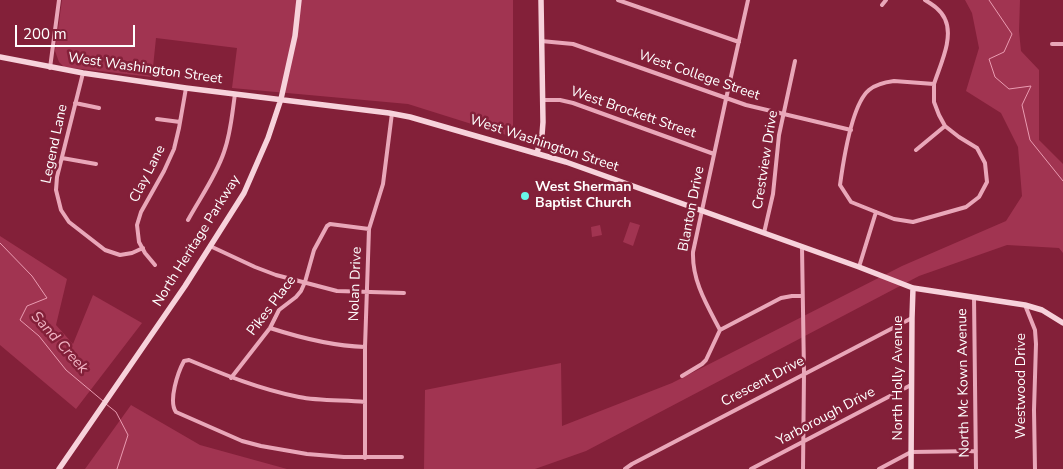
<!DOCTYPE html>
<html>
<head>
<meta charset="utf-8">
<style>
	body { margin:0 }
	#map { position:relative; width:1063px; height:469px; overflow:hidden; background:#832039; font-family:"Nunito Sans",sans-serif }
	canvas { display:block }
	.scale { position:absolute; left:15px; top:25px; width:120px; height:22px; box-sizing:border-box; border:2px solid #fff; border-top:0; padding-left:6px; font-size:15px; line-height:18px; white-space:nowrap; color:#fff; -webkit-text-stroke:4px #832039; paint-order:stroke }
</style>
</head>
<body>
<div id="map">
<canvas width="1063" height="469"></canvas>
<div class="scale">200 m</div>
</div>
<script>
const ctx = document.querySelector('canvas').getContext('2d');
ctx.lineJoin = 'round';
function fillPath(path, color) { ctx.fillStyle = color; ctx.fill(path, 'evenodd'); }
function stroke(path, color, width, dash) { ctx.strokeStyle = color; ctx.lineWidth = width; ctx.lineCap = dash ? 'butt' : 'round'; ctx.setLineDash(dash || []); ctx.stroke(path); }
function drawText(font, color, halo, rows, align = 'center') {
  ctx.font = font + ' "Nunito Sans",sans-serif'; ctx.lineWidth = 5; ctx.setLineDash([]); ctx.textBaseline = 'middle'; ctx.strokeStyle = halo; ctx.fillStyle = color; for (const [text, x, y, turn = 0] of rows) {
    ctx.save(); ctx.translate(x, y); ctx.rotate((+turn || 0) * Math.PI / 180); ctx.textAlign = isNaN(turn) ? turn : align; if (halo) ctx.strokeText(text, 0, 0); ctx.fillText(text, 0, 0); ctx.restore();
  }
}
fillPath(new Path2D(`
	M62 0H513V137L408 104 232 88 237 48 156 38 152 77 64 67 59 62 55 51Z
	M965 0H1020L1019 31 1021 51 1039 70V140L1063 164V253L1059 248 1007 245 919 276 586 451 535 469H424L425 390 561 363 562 426 672 383 902 266 1006 221 1022 196 1018 147 1001 113 966 91 979 48 972 13Z
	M630 222 640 225 633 246 623 242Z
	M600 225 602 235 592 237 591 227Z
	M0 236 67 279 56 325 73 344 93 295 142 323 76 409 0 345Z
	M131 405 200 445 287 469H85Z`), '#a13451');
stroke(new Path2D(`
	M989 0 1012 34 1004 52 989 59 995 77 1009 89 1031 86 1022 105 1030 140 1063 181
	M0 243 32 276 47 298 27 306 20 320 39 336 66 370 103 401
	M106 404 116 412 128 435 117 469`), '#ea9bb1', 1);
stroke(new Path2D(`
	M618 0 739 42
	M925 0C933 5 941 10 945 19 954 38 940 65 934 84
	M882 5 886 0
	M541 41 573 44 746 105 851 130
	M1052 44H1063
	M50 68 59 0
	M83 73 57 177 56 190 61 210 69 222 105 250 120 255 132 253 143 248
	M894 81 934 84V102L939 115 945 126 959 137 977 148 985 163 987 182 979 197 966 207 913 222 894 219 876 212 851 202 840 185C843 163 852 104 869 90 876 84 886 82 894 81Z
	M543 100H560L573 103 714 154
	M75 103 99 108
	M157 119 180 122
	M916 150 945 126
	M62 158 96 164
	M188 220C200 198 216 176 224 152 231 133 232 114 235 94
	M764 233 773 194 779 135 795 61
	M210 246 255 267 276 275 337 291 404 293
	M802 247 804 373 803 469
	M155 265 145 253 139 242 137 225 141 212 164 171 174 149 179 128 186 88
	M859 267 876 212
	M974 297 976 469
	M1025 305 1035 330 1036 344 1034 410 1035 469
	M270 328C301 338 332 346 365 347
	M720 330C707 305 692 281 693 252L726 99 748 0
	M720 330 781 298 792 296H802
	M682 376 702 364 706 360 720 330
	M231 378 270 328 279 310 296 297 301 291 305 282 314 250 327 226 330 224 369 229
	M365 402C344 400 319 401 299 397 259 389 225 375 189 360L184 361C178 372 168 401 176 412L242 441 261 446 307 454 344 457H402
	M365 458V347L369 229 383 184 392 113
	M625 469 632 464 912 318
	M751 469 911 385
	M879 469 911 452 976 451`), '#e9a7b9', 4);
stroke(new Path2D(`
	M0 57 83 73 186 88 389 113 410 117 566 162 859 267 913 288 1025 305 1042 310 1063 323
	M537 153 542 135 543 122 541 0
	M59 469 185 286 244 193 268 138 281 99 295 36 299 0
	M911 469 912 318 913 288`), '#f7d2db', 5.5);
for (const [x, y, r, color] of [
	[525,196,5,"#68f6e8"]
]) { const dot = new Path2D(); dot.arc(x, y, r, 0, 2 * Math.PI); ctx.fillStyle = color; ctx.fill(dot); stroke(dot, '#832039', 2); }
drawText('14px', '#fff', '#832039', [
	["West Washington Street",145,69,8],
	["West College Street",699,76,19],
	["West Brockett Street",633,113,19],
	["Legend Lane",55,144,-78],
	["West Washington Street",544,144,18],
	["Crestview Drive",766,160,-81],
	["Clay Lane",148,174,-63],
	["Blanton Drive",692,209,-79],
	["North Heritage Parkway",197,241,-58],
	["Nolan Drive",356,284,-88],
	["Pikes Place",272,306,-53],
	["North Holly Avenue",899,378,-90],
	["Crescent Drive",763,382,-28],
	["North Mc Kown Avenue",964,383,-91],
	["Westwood Drive",1022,386,-90],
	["Yarborough Drive",826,417,-28]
]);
drawText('bold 14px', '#fff', '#832039', [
	["West Sherman",535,188],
	["Baptist Church",535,204]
], 'left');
drawText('italic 15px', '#f0b3c3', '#832039', [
	["Sand Creek",59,343,48]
]);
</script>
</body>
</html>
